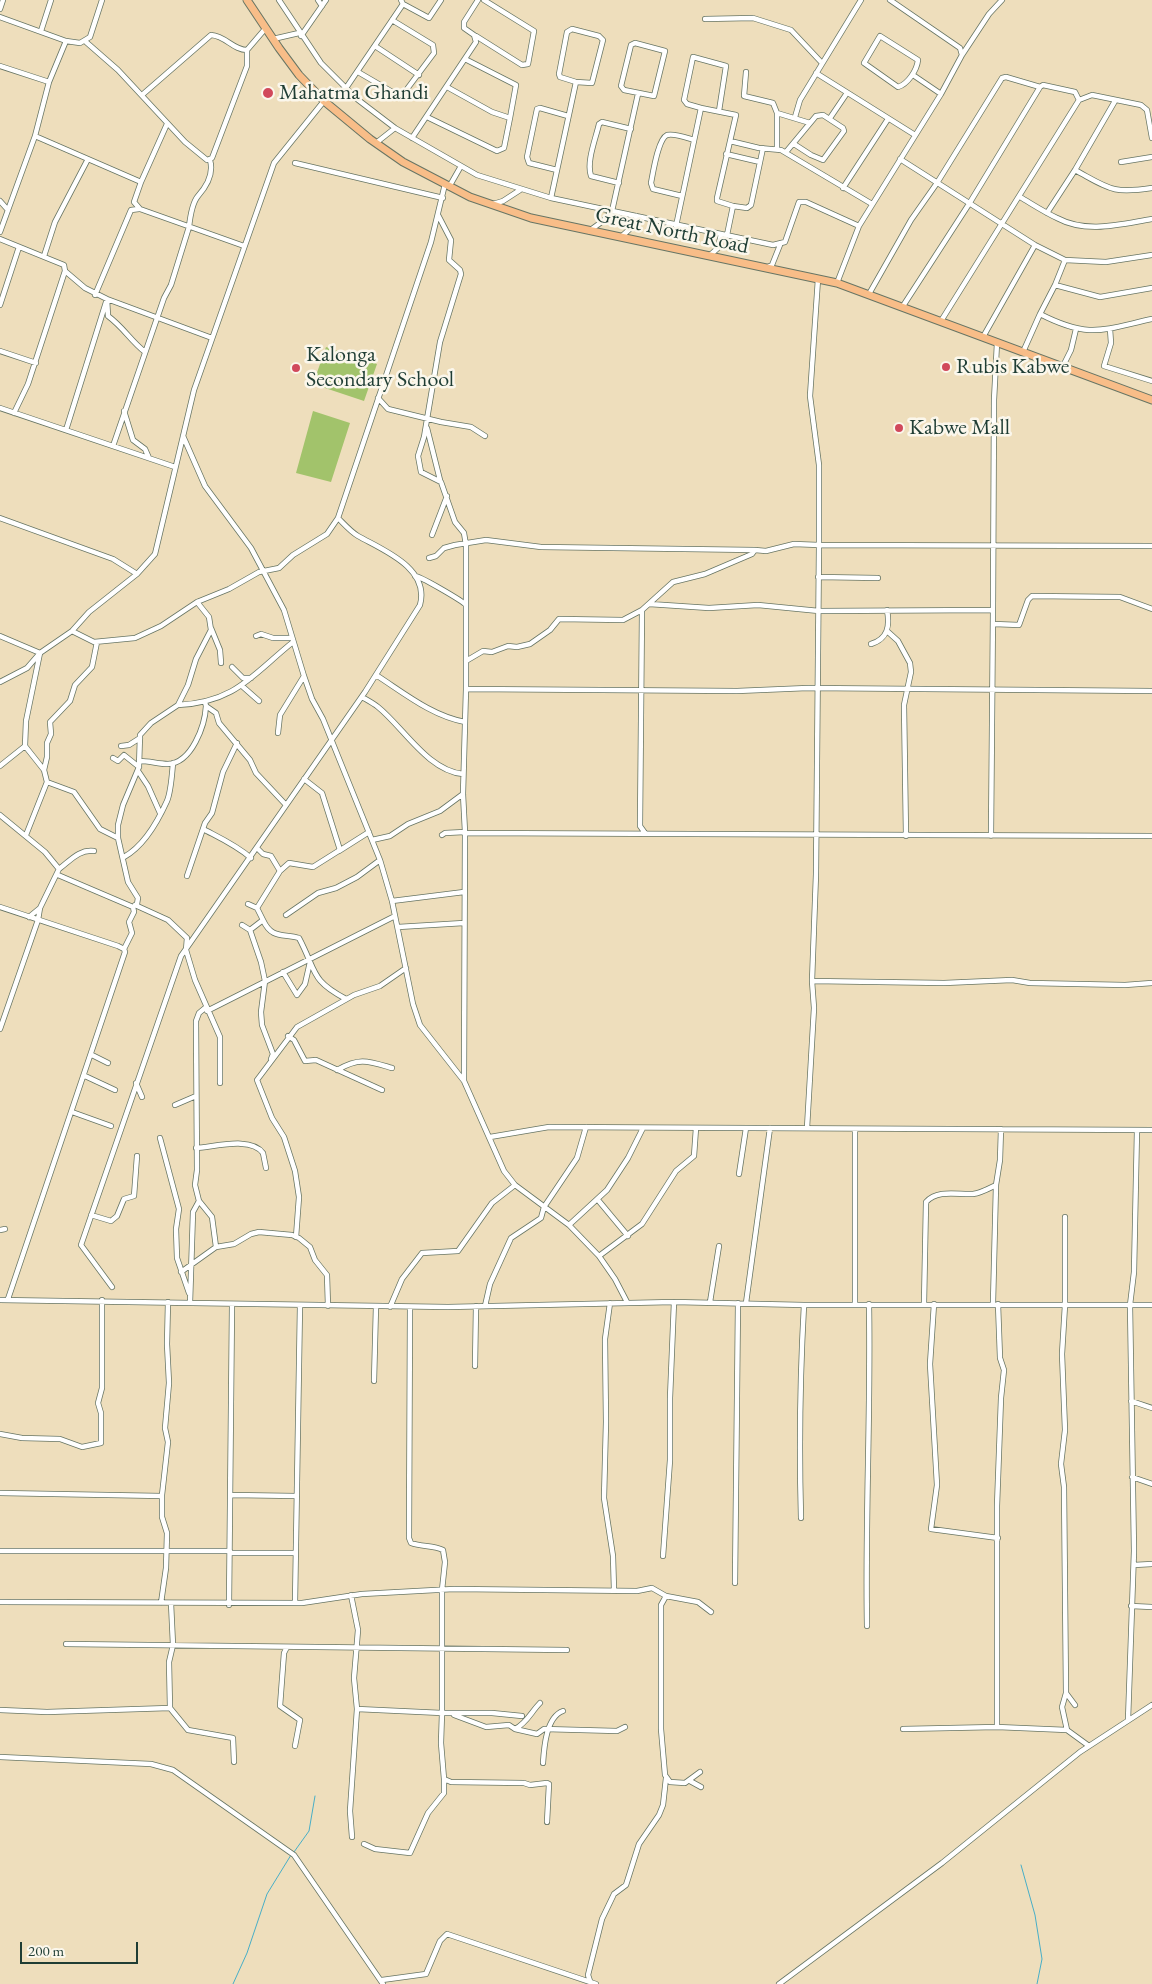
<!DOCTYPE html>
<html>
<head>
<meta charset="utf-8">
<style>
	body { margin:0 }
	#map { position:relative; width:1152px; height:1984px; overflow:hidden; background:#eedebc; font-family:"EB Garamond",serif }
	canvas { display:block }
	.scale { position:absolute; left:20px; top:1942px; width:118px; height:22px; box-sizing:border-box; border:2px solid #1f3d34; border-top:0; padding-left:6px; font-size:15px; line-height:18px; white-space:nowrap; color:#1f3d34; -webkit-text-stroke:4px #fbf7ec; paint-order:stroke }
</style>
</head>
<body>
<div id="map">
<canvas width="1152" height="1984"></canvas>
<div class="scale">200 m</div>
</div>
<script>
const ctx = document.querySelector('canvas').getContext('2d');
ctx.lineJoin = 'round';
function fillPath(path, color) { ctx.fillStyle = color; ctx.fill(path, 'evenodd'); }
function stroke(path, color, width, dash) { ctx.strokeStyle = color; ctx.lineWidth = width; ctx.lineCap = dash ? 'butt' : 'round'; ctx.setLineDash(dash || []); ctx.stroke(path); }
function drawText(font, color, halo, rows, align = 'center') {
  ctx.font = font + ' "EB Garamond",serif'; ctx.lineWidth = 5; ctx.setLineDash([]); ctx.textBaseline = 'middle'; ctx.strokeStyle = halo; ctx.fillStyle = color; for (const [text, x, y, turn = 0] of rows) {
    ctx.save(); ctx.translate(x, y); ctx.rotate((+turn || 0) * Math.PI / 180); ctx.textAlign = isNaN(turn) ? turn : align; if (halo) ctx.strokeText(text, 0, 0); ctx.fillText(text, 0, 0); ctx.restore();
  }
}
fillPath(new Path2D(`
	M326 347 377 364 364 401 313 384Z
	M313 411 350 423 331 482 296 473Z`), '#a2c36b');
stroke(new Path2D(`
	M294 1852 309 1831 315 1796
	M1021 1865 1035 1915 1042 1959 1037 1984
	M233 1984 247 1953 267 1894 291 1855`), '#47aec7', 1);
const minor = new Path2D(`
	M279 0 321 63 357 99 395 128 477 175 551 198 773 245 785 242 799 202H806L859 226
	M318 0 322 6
	M401 0 403 4 429 18 441 0
	M0 9 3 0
	M0 17 66 41 80 43 90 37 102 0
	M705 19 753 18 791 30 822 63
	M572 29 599 36 603 40 592 83 576 82 560 77 559 74 567 32Z
	M41 31 51 0
	M301 36 326 0
	M476 36 522 65 528 64 534 31 484 0
	M880 36 918 60C917 70 908 84 898 87L864 63Z
	M273 39 299 33
	M86 42 118 70 185 142 207 160 212 158 247 66V50L265 29
	M635 43 665 51 654 96 624 90 621 86 631 45Z
	M375 46 419 75
	M962 55 989 14 1002 0
	M465 59 516 85 510 118
	M0 66 49 82 66 41
	M358 72 401 97 434 53 433 45 392 20
	M746 72 744 96 773 103 777 113 810 123
	M816 73 915 135
	M913 75 941 94
	M142 95 211 35C226 36 233 50 247 50
	M701 108 736 115 717 198V201L733 206
	M427 117 497 151 504 148 510 118 492 112 447 87
	M795 117 800 100 861 0
	M830 118 847 93
	M35 136 141 182 167 124
	M412 138 476 42 474 35 464 28V22L478 0
	M730 141 759 148 781 150 872 204
	M376 143 395 128
	M777 149V113
	M786 152 816 116 823 115 843 128 844 131 823 160 811 155 794 144
	M726 154 760 162
	M900 159 1035 245 1065 260 1106 262 1152 255
	M1121 162 1152 157
	M295 163 443 198
	M557 170 529 163 527 157 537 109 540 108 568 116
	M1075 170C1110 189 1112 194 1152 188
	M141 182 134 202 140 209 244 246
	M619 183 591 176C586 162 596 138 599 124L602 122 631 129
	M449 187 461 166
	M843 188 888 119
	M682 196 653 189 651 183C653 173 658 139 667 135 674 133 687 138 694 140
	M1020 197C1032 204 1044 212 1057 218 1087 234 1121 224 1152 219
	M551 198 576 82
	M0 201 8 210
	M493 204 503 201 520 190
	M1047 213 1075 170 1115 101
	M438 215 451 240 449 260 460 270 461 274 440 342 424 437 418 456 421 472 441 482 455 522 464 533 466 545V689L463 794 465 832 464 1080
	M676 226 701 108 687 104 684 100 693 57 726 66 719 111
	M589 231 603 221 612 211 638 94
	M0 232 35 136 49 82
	M727 235 733 206 747 208 751 205 763 148
	M622 236 632 227 637 216
	M0 239 64 265 65 271 28 384 14 413
	M44 256 55 222 88 159
	M709 256 718 248 721 234
	M1065 260 1055 285 1040 314C1089 339 1102 330 1152 319
	M766 268 772 265 780 245
	M65 271 85 288 107 299 108 316C124 328 130 340 145 352
	M818 279 810 396 819 465V545L1152 546
	M837 283 859 226 941 94 962 55 960 48 890 0
	M1055 285 1100 297 1152 288
	M869 294 911 220 937 183 1002 78 1006 77 1040 87 1043 85 1075 92 1079 100
	M95 295 131 210 139 209
	M0 305 19 247
	M903 306 969 204 1040 87
	M941 321 1079 100 1092 95 1141 105 1147 110 1152 138
	M1110 329 1111 343 1104 366 1152 381
	M983 337 1035 245
	M0 351 36 363
	M1023 352 1040 314
	M1063 366 1071 350 1076 329
	M378 398 388 409 441 422 471 427 485 436
	M0 408 175 467
	M124 411 133 440 145 449 149 458
	M427 428 440 480
	M66 430 107 299 212 338
	M183 436 205 486 251 548 284 610 304 676 312 699 323 719 380 860 392 901 413 1004 420 1025 464 1081 504 1171 515 1185 569 1225 599 1256 615 1279 627 1302
	M113 446 164 298 171 285 189 227C190 218 192 203 198 196 207 186 214 174 210 160
	M0 518 113 559 137 574
	M432 535 447 496
	M429 558 436 556 444 548 455 545 486 540 541 547 755 550
	M415 576C420 576 459 599 465 604
	M818 577 878 578
	M649 604 709 608 758 605 819 611 993 610 994 400 997 343
	M642 610 640 826 645 833
	M994 624 1019 625 1028 600 1032 596 1120 597 1152 609
	M211 628 220 650 221 663
	M72 631 94 642 135 638 161 626 197 602 229 589 259 572 279 568 293 555 327 534 338 518
	M887 631 898 641 910 663 911 672 904 705 906 836
	M0 636 40 653 26 721 25 746 0 766
	M256 636 261 634 273 638H292
	M871 644C888 639 890 626 887 610
	M466 661 483 651 492 652 508 646 517 647 530 644 550 630 559 619 623 620 642 610 673 582 705 574 752 554 755 550 766 551 794 544 819 545 816 874 812 981 814 1008 807 1128
	M232 667 243 678H251
	M376 675C404 693 432 716 465 722
	M0 682 27 668 40 653 72 631 89 612 137 574 155 554 194 390 274 163 324 101 346 88 403 4
	M242 686 259 701
	M466 689 737 691 808 688 1152 691
	M362 697C367 700 373 703 378 707 403 727 428 771 463 774
	M205 702 206 706 216 713 219 723 250 760 256 773 286 805
	M178 705C236 702 252 675 293 642
	M278 733 280 715 304 676
	M25 746 44 770 47 782 26 835
	M121 746 129 745 140 738
	M113 758 118 761 124 755 139 767
	M140 761C149 761 159 764 168 764 192 763 205 725 206 706
	M44 770 47 757V743L51 734 50 722 70 701 75 685 92 667 97 642
	M138 771 148 786 160 813
	M47 782 74 792 100 829 118 838
	M0 815 45 852 59 869 40 908 38 920 0 1029
	M203 829C220 838 236 845 251 858
	M464 833 1152 836
	M442 835 445 833 465 832
	M991 836 993 610
	M372 840 390 836 408 824 440 811 463 794
	M257 848 263 854 271 856 280 871 289 863 313 867 340 850 322 793 304 779
	M339 851 369 832
	M124 857C144 846 158 821 167 801 171 792 172 774 173 763
	M59 869C70 861 79 849 94 851
	M58 875 133 907
	M187 876 205 823 212 813 223 772 237 743
	M392 901 464 892
	M248 904 257 908
	M135 905 168 920 187 938 186 950 195 980 220 1037V1083
	M0 907 118 946 124 949 125 952 8 1299
	M133 907 137 904 138 898 128 882 118 838V825L123 805 139 767 140 735 151 723 178 705 188 685 196 659 211 630 209 617 197 602
	M286 915 318 893 336 888 357 877 380 860
	M29 917 40 908
	M263 920 257 908 280 871
	M242 925 250 930 261 962 265 981 261 1012 262 1025 273 1054 271 1059
	M398 927 464 923
	M250 930 263 920C272 940 284 933 299 938 317 972 310 980 346 999
	M124 949 132 933 129 922 134 912 133 907
	M283 972 297 995 305 984 310 962
	M812 981 944 983 1012 980 1030 983 1125 985 1152 983
	M207 1011 395 916
	M288 1036 294 1040 305 1061 316 1060 382 1090
	M92 1055 108 1063
	M337 1070C360 1057 368 1061 392 1068
	M85 1076 115 1090
	M136 1083 142 1097
	M175 1105 196 1096
	M72 1112 111 1126
	M855 1129V1304
	M490 1137 549 1127 1152 1130
	M160 1138 179 1209 176 1229 177 1258 189 1293
	M196 1148C214 1147 251 1136 263 1153L266 1168
	M739 1174 746 1128
	M598 1200 628 1236
	M199 1201 212 1217 216 1247
	M91 1215 111 1221 117 1216 124 1199 134 1196 137 1156
	M1065 1217V1305L1062 1354 1065 1430 1061 1464 1064 1487 1066 1693 1075 1705
	M569 1225 607 1190 628 1158 643 1128
	M0 1230 5 1229
	M296 1237 299 1197 295 1171 284 1137 272 1118 257 1080 297 1027 354 995 380 986 406 968
	M599 1256 642 1224 676 1171 694 1156 696 1128
	M181 1272 216 1247 234 1244 251 1234 259 1232 292 1235 299 1238 310 1247 315 1260 327 1275 328 1306
	M112 1287 81 1245 181 956 365 692 420 605C430 568 383 550 358 536 351 532 344 524 338 518L431 242 445 184
	M0 1300 448 1307 674 1302 804 1305H1152
	M710 1302 719 1246
	M190 1303 193 1212 199 1201 195 1185 197 1170 196 1021 199 1013 205 1008
	M610 1303 605 1339 606 1422 604 1498 613 1556 614 1590
	M746 1303 770 1128
	M993 1303 996 1185 1000 1160 1001 1129
	M924 1304 926 1202C938 1189 958 1195 973 1194 981 1193 988 1189 996 1185
	M934 1304 930 1364 937 1485 931 1529 998 1538
	M485 1306 490 1284 511 1238 541 1218 544 1207 577 1158 586 1127
	M390 1307 402 1279 422 1253 458 1251 492 1203 515 1185
	M410 1307 409 1538 411 1543C422 1547 433 1545 443 1550L445 1562 442 1590V1713H492L522 1716
	M475 1366 476 1306
	M374 1381 376 1306
	M1131 1401 1152 1408
	M0 1434 22 1438 60 1439 82 1447 101 1443V1413L98 1403 102 1388V1300
	M1132 1477 1152 1484
	M0 1493 162 1496
	M232 1495 296 1496
	M801 1518C799 1447 800 1376 804 1305
	M0 1551H230
	M230 1553H295
	M663 1556 670 1460V1398L674 1302
	M1134 1565 1152 1564
	M735 1583 738 1303
	M351 1595 358 1630 354 1678 357 1709
	M666 1596 661 1605V1729L665 1775 670 1782 685 1783 700 1772
	M0 1602 302 1603 362 1594 454 1589 637 1591 652 1588 666 1596 698 1602 711 1612
	M161 1603 166 1568 167 1533 162 1517V1495L168 1442 165 1428 169 1383 167 1344 168 1302
	M171 1603 173 1645 169 1662 170 1708 188 1730 233 1738 234 1762
	M295 1603 300 1305
	M229 1605 232 1305
	M1131 1606 1152 1607
	M867 1626C865 1518 871 1411 869 1304
	M66 1644 567 1650
	M287 1647 284 1653 280 1706 300 1720 295 1746
	M1066 1693 1062 1707 1067 1730
	M0 1710 47 1712 170 1708
	M454 1715 486 1727 509 1725 515 1729C527 1723 531 1712 540 1703
	M1128 1720 1134 1551 1130 1305 1134 1272 1137 1130
	M997 1727V1506L1001 1398 1004 1370 1000 1358 998 1304
	M515 1729 537 1734 544 1729 617 1731 625 1727
	M903 1729 997 1727 1067 1730 1089 1746
	M0 1757 151 1764 173 1770 294 1855 383 1984
	M543 1763C544 1748 546 1717 563 1711
	M690 1781 701 1787
	M352 1837 350 1811 357 1709 442 1713 441 1743 444 1779 451 1782 524 1783 530 1785 547 1783 549 1784 547 1822
	M364 1844 375 1849 410 1853 428 1813 444 1793V1779
	M382 1980 426 1974 440 1941 447 1934 596 1984
	M590 1981 588 1975 602 1919 614 1894 626 1885 639 1844 659 1815 663 1805 666 1778
	M779 1984 942 1863 1080 1752 1152 1705`);
const trunk = new Path2D(`
	M247 0 279 48 299 75 324 101 370 139 403 162 470 197 531 218 837 283 1152 400`);
stroke(minor, '#677564', 6);
stroke(trunk, '#677564', 9);
stroke(minor, '#fff', 4.5);
stroke(trunk, '#f8bd88', 7);
for (const [x, y, r, color] of [
	[268,93,6,"#d1495b"],
	[946,367,5,"#d1495b"],
	[296,368,5,"#d1495b"],
	[899,428,5,"#d1495b"]
]) { const dot = new Path2D(); dot.arc(x, y, r, 0, 2 * Math.PI); ctx.fillStyle = color; ctx.fill(dot); stroke(dot, '#fbf7ec', 2); }
drawText('22px', '#1f3d34', '#fbf7ec', [
	["Mahatma Ghandi",279,93],
	["Kalonga",306,355],
	["Secondary School",306,380],
	["Rubis Kabwe",956,367],
	["Kabwe Mall",909,428]
], 'left');
drawText('22px', '#1f3d34', '#fbf7ec', [
	["Great North Road",672,231,12]
]);
</script>
</body>
</html>
